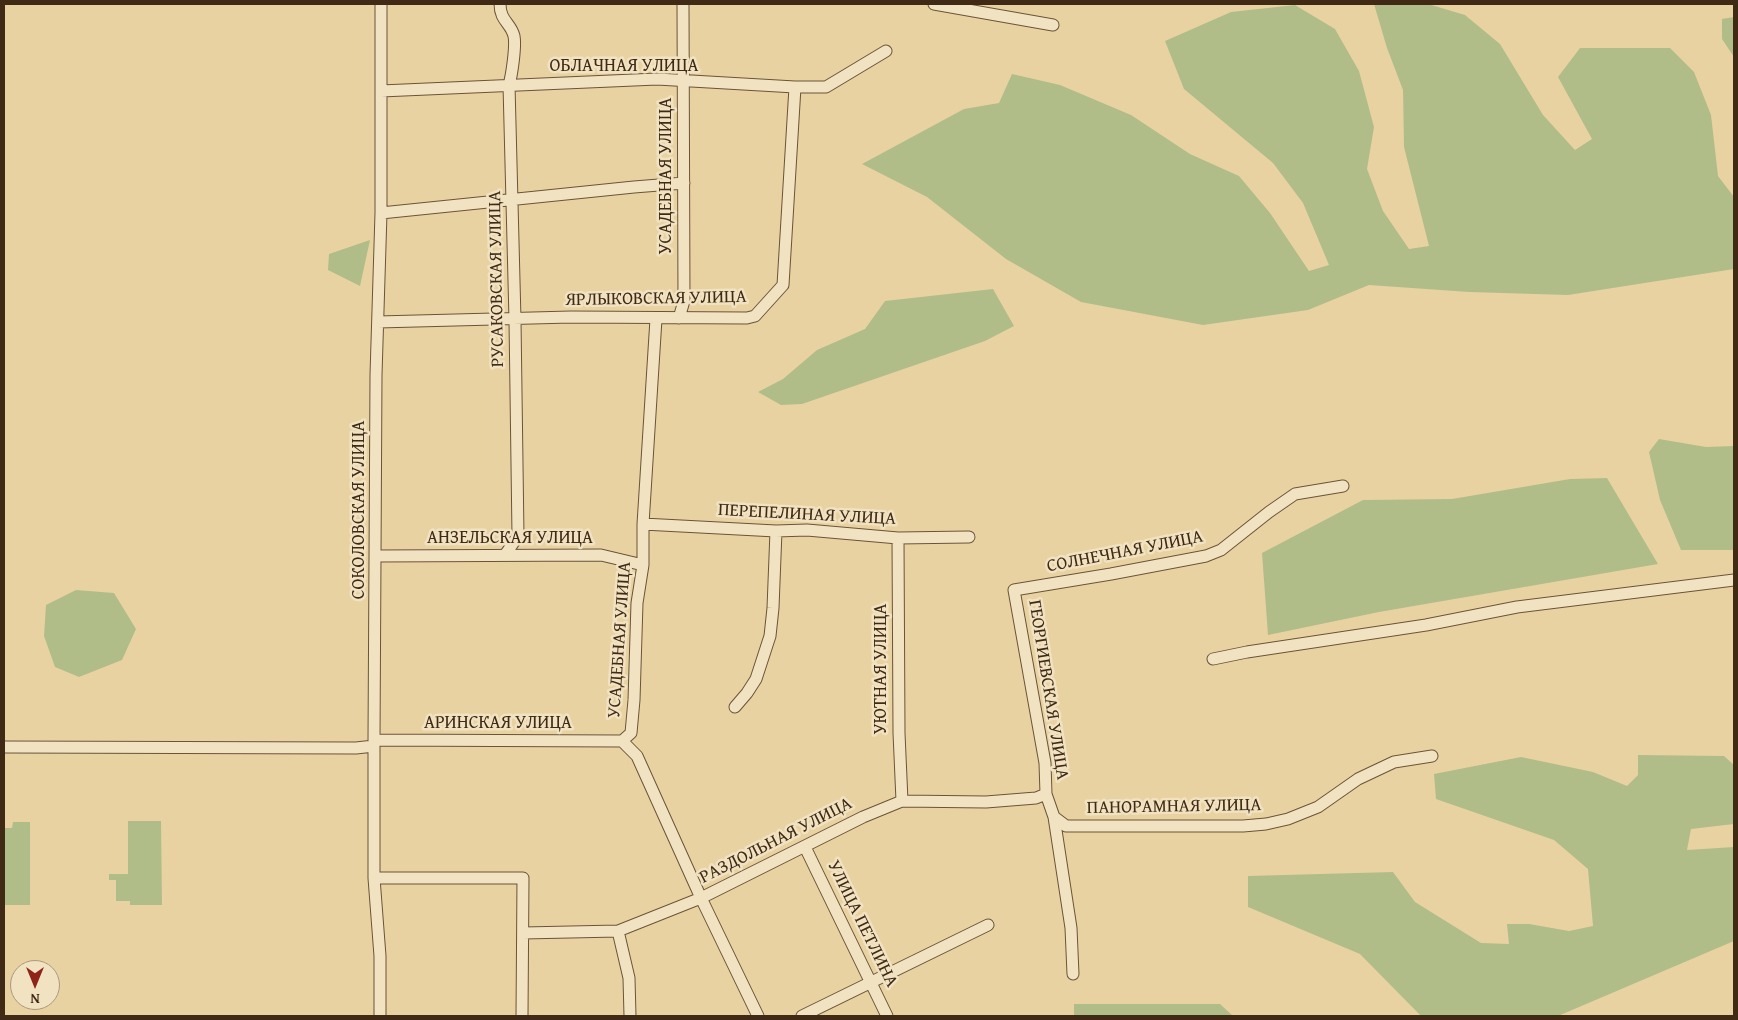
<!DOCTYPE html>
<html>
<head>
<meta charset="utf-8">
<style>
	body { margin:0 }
	#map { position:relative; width:1738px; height:1020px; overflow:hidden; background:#e9d2a1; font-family:"Gentium Book Plus",serif }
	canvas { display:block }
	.frame { position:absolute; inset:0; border:5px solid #402a15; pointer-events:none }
	.north { position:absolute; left:10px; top:960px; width:50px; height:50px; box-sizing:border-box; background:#f1e2c2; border:1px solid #aa987d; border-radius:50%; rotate:180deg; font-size:14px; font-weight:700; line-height:20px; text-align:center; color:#402a15 }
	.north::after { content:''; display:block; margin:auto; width:18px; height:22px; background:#8f2418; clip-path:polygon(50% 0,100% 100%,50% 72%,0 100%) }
</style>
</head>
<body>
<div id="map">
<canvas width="1738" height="1020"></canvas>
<div class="frame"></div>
<div class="north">N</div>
</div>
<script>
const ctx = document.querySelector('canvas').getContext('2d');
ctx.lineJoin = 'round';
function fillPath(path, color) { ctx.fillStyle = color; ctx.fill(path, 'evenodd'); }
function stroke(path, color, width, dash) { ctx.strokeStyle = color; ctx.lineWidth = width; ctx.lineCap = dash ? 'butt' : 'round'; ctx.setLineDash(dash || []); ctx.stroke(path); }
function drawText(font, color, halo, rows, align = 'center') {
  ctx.font = font + ' "Gentium Book Plus",serif'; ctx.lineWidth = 5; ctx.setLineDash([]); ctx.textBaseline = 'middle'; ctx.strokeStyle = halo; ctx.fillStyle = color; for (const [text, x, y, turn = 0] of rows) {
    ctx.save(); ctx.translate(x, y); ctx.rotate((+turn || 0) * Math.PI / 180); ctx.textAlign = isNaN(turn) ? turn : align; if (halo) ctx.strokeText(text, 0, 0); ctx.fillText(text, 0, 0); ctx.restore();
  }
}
fillPath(new Path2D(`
	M1374 4H1428L1465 15 1500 44 1543 115 1575 150 1592 139 1558 77 1580 48H1670L1694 72 1711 115 1718 176 1734 197V269L1568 295 1469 292 1369 285 1308 310 1203 325 1081 302 1006 259 927 197 862 164 964 109 999 103 1012 74 1060 85 1131 115 1190 154 1239 176 1270 213 1309 271 1329 265 1303 203 1273 163 1184 89 1165 41 1231 12 1295 5 1335 29 1359 71 1374 127 1367 169 1383 211 1409 249 1429 246 1404 147 1403 90 1387 48Z
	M1734 17V57L1722 39V19Z
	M370 240 360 286 328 270 329 254Z
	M993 289 1014 326 985 341 802 404 781 405 758 392 783 379 817 350 865 329 885 301Z
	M1659 439 1706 447 1734 446V550H1681L1660 500 1649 452Z
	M1607 478 1658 564 1379 612 1268 635 1262 553 1363 500 1452 499 1570 479Z
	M76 590 114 593 136 629 122 660 79 677 55 667 44 636 46 605Z
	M1638 755 1724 756 1734 765V824L1691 829 1687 850 1734 847V941L1558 1016H1421L1360 954 1248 907V876L1393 872 1415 902 1481 943 1509 944 1507 924H1529L1569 931 1593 926 1588 869 1554 840 1436 799 1434 774 1521 757 1593 772 1627 786 1638 775Z
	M128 821H161L162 905H130V901H116V880H109V874H128Z
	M13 822H30V905H4V828H12Z
	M1074 1004H1220L1233 1016H1074Z`), '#b0bd89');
const minor = new Path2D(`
	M500 4C500 21 511 23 514 36 516 46 512 74 509 85L515 320 518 536 505 555
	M934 4 1053 25
	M381 91 657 79 795 87H826L886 51
	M381 213 634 187 684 183
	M679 318 684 301 683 4
	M378 322 571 317 747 318 755 316 783 285 795 87
	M643 524 776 531 807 530 898 538 969 537
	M898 538 899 733 902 801
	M376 556 601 555 643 565
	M1213 659 1247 652 1426 625 1517 607 1734 580
	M735 707 747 693 756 679 770 636 773 608 776 531
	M374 740 622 741
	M622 741 631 733 634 700 637 603 643 565V524L656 319
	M622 741 637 756 701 898 758 1016
	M4 747 356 748 374 746
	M1054 817 1066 826H1243L1266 824 1288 819 1318 807 1358 779 1394 762 1432 756
	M805 847 887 1016
	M374 878H523L522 1016
	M618 931 629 978 630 1016
	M523 933 618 931 701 898 863 817 902 801 986 802 1036 798 1046 794
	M1073 974 1071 928 1054 817 1046 794 1045 763 1014 590 1111 574 1206 556 1221 550 1269 512 1295 494 1343 486
	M380 1016V956L374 878V740L376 375 381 213V4
	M802 1016 988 925`);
stroke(minor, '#6a5438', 13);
stroke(minor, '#f1e2c2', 11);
drawText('18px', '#402a15', '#f1e2c2', [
	["ОБЛАЧНАЯ УЛИЦА",624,66],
	["УСАДЕБНАЯ УЛИЦА",666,176,-90],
	["РУСАКОВСКАЯ УЛИЦА",497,279,-91],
	["ЯРЛЫКОВСКАЯ УЛИЦА",656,299,-1],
	["СОКОЛОВСКАЯ УЛИЦА",359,510,-90],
	["ПЕРЕПЕЛИНАЯ УЛИЦА",807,515,3],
	["АНЗЕЛЬСКАЯ УЛИЦА",510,538],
	["СОЛНЕЧНАЯ УЛИЦА",1125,552,-11],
	["УСАДЕБНАЯ УЛИЦА",620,640,-86],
	["УЮТНАЯ УЛИЦА",881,669,-90],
	["ГЕОРГИЕВСКАЯ УЛИЦА",1048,690,81],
	["АРИНСКАЯ УЛИЦА",498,723],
	["ПАНОРАМНАЯ УЛИЦА",1174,807,-1],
	["РАЗДОЛЬНАЯ УЛИЦА",776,841,-27],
	["УЛИЦА ПЕТЛИНА",862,924,64]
]);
</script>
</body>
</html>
